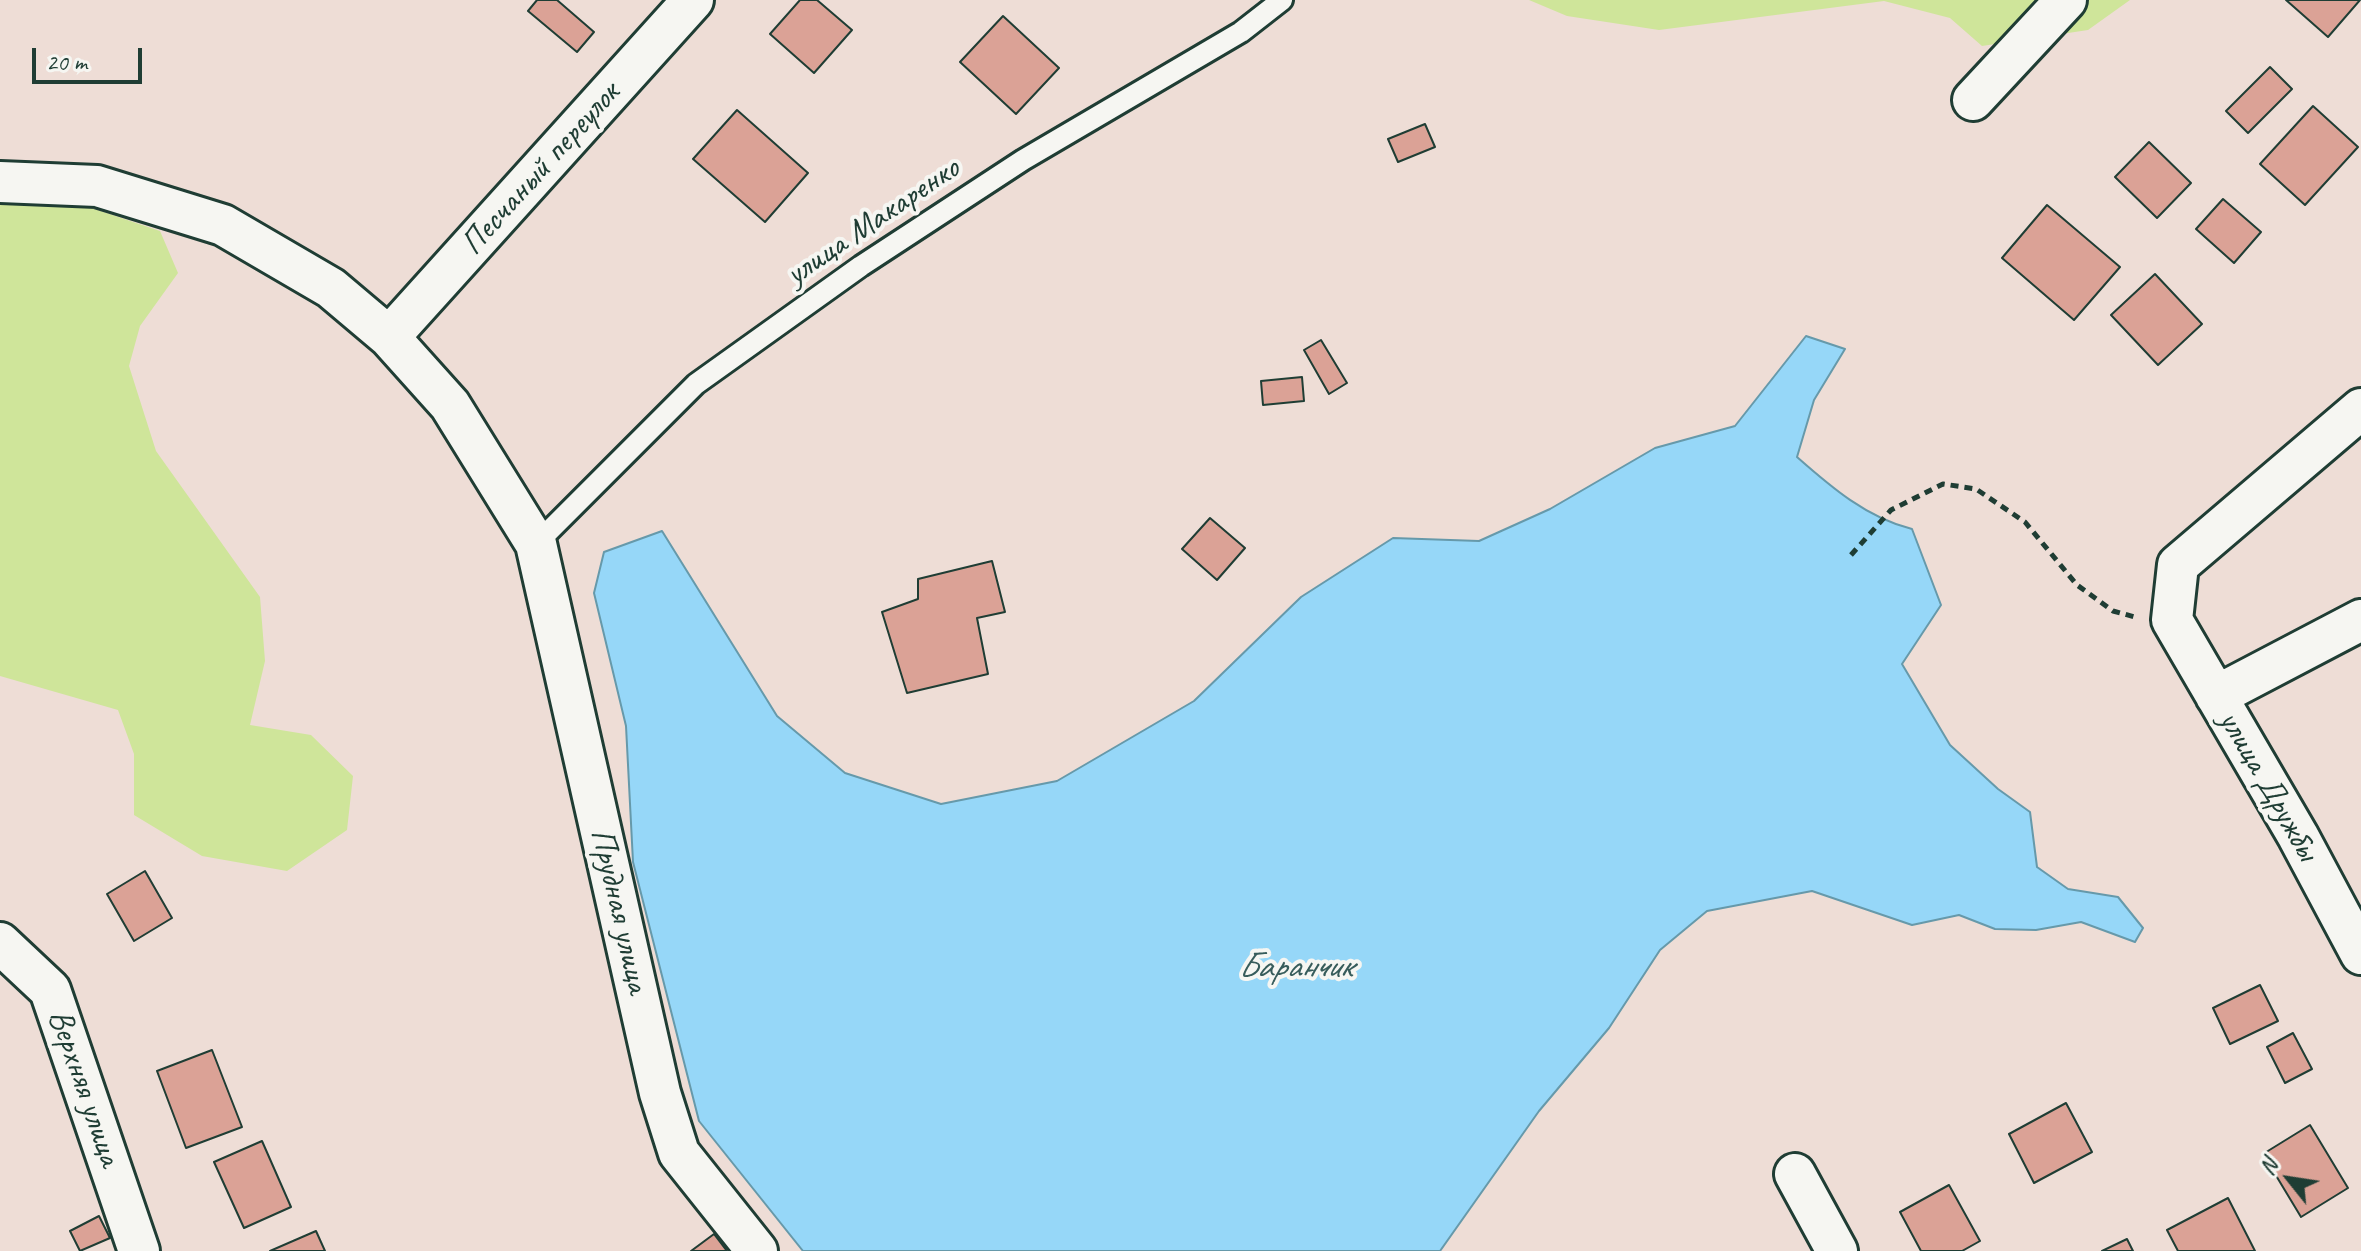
<!DOCTYPE html>
<html>
<head>
<meta charset="utf-8">
<style>
	body { margin:0 }
	#map { position:relative; width:2361px; height:1251px; overflow:hidden; background:#eeddd6; font-family:Caveat,sans-serif }
	canvas { display:block }
	.north { position:absolute; left:2249px; top:1139px; width:80px; height:80px; -webkit-text-stroke:6px #f6f6f2; paint-order:stroke; rotate:300deg; font-size:22px; font-weight:700; line-height:32px; text-align:center; color:#1f3d34 }
	.north::after { content:''; display:block; margin:auto; width:28px; height:36px; background:#1f3d34; clip-path:polygon(50% 0,100% 100%,50% 72%,0 100%) }
	.scale { position:absolute; left:32px; top:48px; width:110px; height:36px; box-sizing:border-box; border:4px solid #1f3d34; border-top:0; padding-left:10px; font-size:24px; line-height:28px; white-space:nowrap; color:#1f3d34; -webkit-text-stroke:6px #f6f6f2; paint-order:stroke }
</style>
</head>
<body>
<div id="map">
<canvas width="2361" height="1251"></canvas>
<div class="north">N</div>
<div class="scale">20 m</div>
</div>
<script>
const ctx = document.querySelector('canvas').getContext('2d');
ctx.lineJoin = 'round';
function fillPath(path, color) { ctx.fillStyle = color; ctx.fill(path, 'evenodd'); }
function stroke(path, color, width, dash) { ctx.strokeStyle = color; ctx.lineWidth = width; ctx.lineCap = dash ? 'butt' : 'round'; ctx.setLineDash(dash || []); ctx.stroke(path); }
function drawText(font, color, halo, rows, align = 'center') {
  ctx.font = font + ' Caveat,sans-serif'; ctx.lineWidth = 8; ctx.setLineDash([]); ctx.textBaseline = 'middle'; ctx.strokeStyle = halo; ctx.fillStyle = color; for (const [text, x, y, turn = 0] of rows) {
    ctx.save(); ctx.translate(x, y); ctx.rotate((+turn || 0) * Math.PI / 180); ctx.textAlign = isNaN(turn) ? turn : align; if (halo) ctx.strokeText(text, 0, 0); ctx.fillText(text, 0, 0); ctx.restore();
  }
}
fillPath(new Path2D(`
	M1529 0H2130L2088 30 1982 46 1950 18 1884 1 1659 30 1567 16Z
	M0 194 80 204 160 231 178 273 140 326 129 366 156 451 260 597 265 661 250 725 311 735 353 776 347 830 287 871 202 856 134 815V754L118 710 0 676Z`), '#cfe59a');
const water = new Path2D(`
	M1806 336 1845 349 1814 400 1797 457C1831 487 1867 518 1912 529L1941 605 1902 664 1950 745 1998 789 2030 812 2037 867 2068 889 2118 897 2143 928 2135 942 2081 922 2036 930 1995 929 1959 915 1912 925 1812 891 1707 911 1660 950 1609 1028 1539 1111 1440 1251H803L699 1121 633 862 626 726 594 593 604 552 662 531 777 716 845 773 941 804 1057 781 1194 701 1301 597 1393 538 1479 541 1550 509 1655 448 1735 426Z`);
fillPath(water, '#96d7f8');
stroke(water, '#69a', 2);
const building = new Path2D(`
	M537 0H557L594 32 577 52 528 11Z
	M800 0H817L852 30 814 73 770 34Z
	M2286 0H2360L2328 37Z
	M1003 16 1059 68 1016 114 960 62Z
	M2270 67 2292 89 2248 133 2226 111Z
	M2313 106 2358 147 2305 205 2260 164Z
	M737 110 808 173 765 222 693 159Z
	M1425 124 1435 147 1398 162 1388 139Z
	M2149 142 2191 183 2157 218 2115 177Z
	M2223 199 2261 232 2234 263 2196 229Z
	M2047 205 2120 267 2074 320 2002 258Z
	M2155 274 2202 324 2158 365 2111 315Z
	M1321 340 1347 383 1329 394 1304 350Z
	M1302 377 1304 401 1263 405 1261 381Z
	M1210 518 1245 548 1217 580 1182 549Z
	M992 561 1005 612 977 618 988 674 907 693 882 612 918 599V579Z
	M145 871 172 918 134 941 107 894Z
	M2260 985 2278 1021 2230 1044 2213 1008Z
	M2293 1033 2312 1069 2285 1083 2267 1047Z
	M212 1050 242 1127 186 1148 157 1071Z
	M2066 1103 2092 1152 2034 1183 2009 1134Z
	M2310 1125 2348 1188 2301 1217 2263 1154Z
	M262 1141 291 1207 244 1228 214 1162Z
	M1949 1185 1980 1241 1962 1251H1921L1900 1212Z
	M2228 1198 2255 1251H2178L2167 1230Z
	M99 1216 110 1238 80 1251 70 1231Z
	M316 1231 325 1251H270Z
	M714 1234 727 1251H691Z
	M2127 1239 2133 1251H2102Z`);
fillPath(building, '#dba296');
stroke(building, '#1f3d34', 2);
const lane = new Path2D(`
	M536 544 696 384 861 266 1023 160 1241 32 1282 0`);
const street = new Path2D(`
	M1973 100 2066 0
	M0 182 97 186 223 225 331 288 389 337 450 405 536 544 660 1093 679 1153 757 1251
	M389 337 693 0
	M2361 409 2178 565 2172 620 2298 836 2361 954
	M2216 696 2361 620
	M0 943 50 990 139 1251
	M1795 1174 1837 1251`);
stroke(lane, '#1f3d34', 26);
stroke(street, '#1f3d34', 46);
stroke(new Path2D(`
	M1851 555 1891 510 1943 484 1976 489 2025 522 2077 585 2113 611 2135 617`), '#1f3d34', 5, [8, 6]);
stroke(lane, '#f6f6f2', 20);
stroke(street, '#f6f6f2', 40);
drawText('34px', '#1f3d34', '#f6f6f2', [
	["Песчаный переулок",541,169,-48],
	["улица Макаренко",873,222,-34],
	["улица Дружбы",2268,786,60],
	["Прудная улица",619,911,77],
	["Верхняя улица",84,1088,71]
]);
drawText('italic 36px', '#375c5b', '#f6f6f2', [
	["Баранчик",1295,968]
]);
</script>
</body>
</html>
